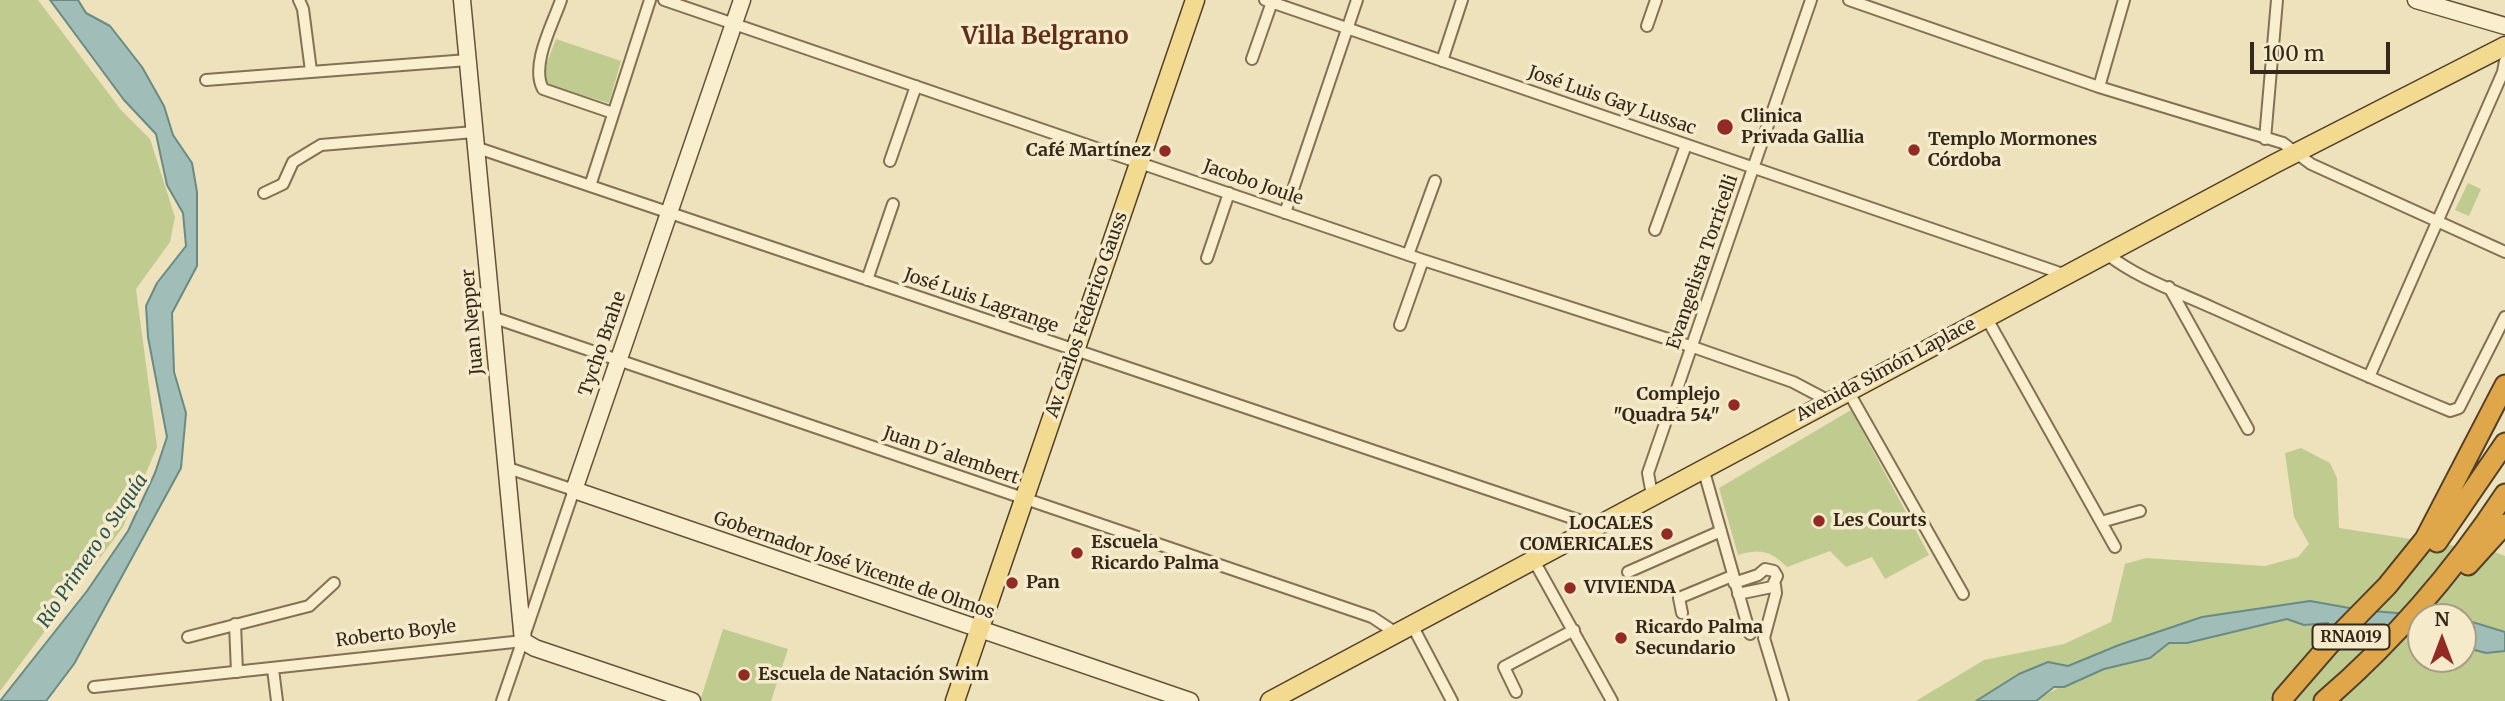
<!DOCTYPE html>
<html>
<head>
<meta charset="utf-8">
<style>
	body { margin:0 }
	#map { position:relative; width:2505px; height:701px; overflow:hidden; background:#ede2bb; font-family:Merriweather,serif }
	canvas { display:block }
	.north { position:absolute; left:2407px; top:603px; width:70px; height:70px; box-sizing:border-box; background:#f5ebcb; border:2px solid #a79d84; border-radius:50%; rotate:0deg; font-size:19px; font-weight:700; line-height:28px; text-align:center; color:#33281a }
	.north::after { content:''; display:block; margin:auto; width:24px; height:32px; background:#932b25; clip-path:polygon(50% 0,100% 100%,50% 72%,0 100%) }
	.scale { position:absolute; left:2250px; top:42px; width:140px; height:32px; box-sizing:border-box; border:4px solid #33281a; border-top:0; padding-left:9px; font-size:21px; line-height:24px; white-space:nowrap; color:#33281a; -webkit-text-stroke:5px #f5ebcb; paint-order:stroke }
</style>
</head>
<body>
<div id="map">
<canvas width="2505" height="701"></canvas>
<div class="north">N</div>
<div class="scale">100 m</div>
</div>
<script>
const ctx = document.querySelector('canvas').getContext('2d');
ctx.lineJoin = 'round';
function fillPath(path, color) { ctx.fillStyle = color; ctx.fill(path, 'evenodd'); }
function stroke(path, color, width, dash) { ctx.strokeStyle = color; ctx.lineWidth = width; ctx.lineCap = dash ? 'butt' : 'round'; ctx.setLineDash(dash || []); ctx.stroke(path); }
function drawText(font, color, halo, rows, align = 'center') {
  ctx.font = font + ' Merriweather,serif'; ctx.lineWidth = 7; ctx.setLineDash([]); ctx.textBaseline = 'middle'; ctx.strokeStyle = halo; ctx.fillStyle = color; for (const [text, x, y, turn = 0] of rows) {
    ctx.save(); ctx.translate(x, y); ctx.rotate((+turn || 0) * Math.PI / 180); ctx.textAlign = isNaN(turn) ? turn : align; if (halo) ctx.strokeText(text, 0, 0); ctx.fillText(text, 0, 0); ctx.restore();
  }
}
fillPath(new Path2D(`
	M0 0H38L121 110 150 139 175 217 170 242 136 289 157 447 123 527 0 691Z
	M556 39 621 61 609 103 547 85 543 73Z
	M2468 183 2481 189 2469 216 2455 210Z
	M1851 410 1929 555 1885 579 1872 557 1846 567 1830 551 1787 567C1771 551 1760 548 1738 555L1719 488Z
	M2301 448 2330 463 2337 478 2339 528 2495 552 2505 556V632L2463 617 2361 610 2202 617 2119 645 2068 666 2019 674 1976 701H1916L1984 660 2064 644 2111 622 2125 564 2146 558 2265 566 2298 557 2309 544 2294 517 2285 453Z
	M2287 619 2304 625 2328 623 2421 637V659H2463V647L2486 653 2505 651V701H2036C2054 688 2082 676 2104 669 2133 659 2144 663 2169 643H2187Z
	M723 629 788 649 771 701H700Z`), '#c0cb90');
const water = new Path2D(`
	M50 0H78L86 13 110 26 142 67 164 106 173 135 192 163 197 192V266L172 313 174 372 186 413 181 468 74 664 46 701H0L87 591 128 531 155 473 167 437 148 337 146 306 157 283 186 246 183 213 167 185 156 134 124 100Z
	M2310 601 2361 610 2444 617H2421V637L2333 633 2328 623 2304 625 2287 619 2187 643H2169L2150 658 2104 669 2064 687H2054L2036 701H1976L2019 674 2048 662 2068 666 2119 645 2202 617Z
	M2463 619 2505 632V651L2486 653 2463 647Z`);
fillPath(water, '#a0beb7');
stroke(water, '#688b85', 2);
const street = new Path2D(`
	M299 0 303 9 311 71
	M561 0C553 24 530 65 543 89L613 113
	M664 0 1423 260 1693 347 1793 382 1829 401
	M1265 0 2066 275
	M1849 0 2099 87 2283 143 2311 164 2505 252
	M1647 26 1656 0
	M1252 59 1272 2
	M1442 61 1462 0
	M206 80 468 60
	M2099 87 2124 0
	M2265 139 2277 0
	M475 147 1596 526
	M890 161 916 86
	M590 186 650 0
	M264 193 283 184 293 162 321 145 474 132
	M1285 213 1357 0
	M1655 230 1686 145
	M2107 254C2137 278 2178 292 2213 308 2291 343 2370 378 2450 411L2459 408 2505 317
	M1408 255 1435 181
	M1207 258 1229 193
	M867 280 893 204
	M2169 287 2248 429
	M492 317 1372 617 1396 633
	M1986 317 2115 547
	M1400 325 1423 260
	M2369 377 2503 72 2505 61
	M1848 391 1963 594
	M1703 468 1750 634
	M1652 495 1648 473 1811 0
	M2101 522 2140 511
	M1533 559 1612 701
	M1628 572 1721 531
	M1734 583 1758 575 1765 569 1774 571 1777 576 1772 587 1738 594
	M1775 585 1776 593 1764 638 1783 701
	M1682 613 1679 598 1732 576
	M235 624 237 672
	M1412 625 1452 701
	M188 637 309 606 334 583
	M273 669 277 701
	M94 687 523 641
	M1516 692 1504 667 1574 630
	M502 701 574 490 505 467`);
const secondary = new Path2D(`
	M462 0 523 641 535 648 692 701
	M742 0 574 490 1190 701
	M2416 0 2505 26`);
const primary = new Path2D(`
	M955 701 1195 0
	M1270 701 2276 163 2505 46`);
const highway = new Path2D(`
	M2437 542 2505 443
	M2468 565 2505 524
	M2283 698 2329 645 2387 586 2425 539 2505 385
	M2324 701C2394 641 2454 571 2505 494`);
stroke(street, '#847155', 14);
stroke(secondary, '#665239', 19);
stroke(primary, '#513f2a', 21);
stroke(highway, '#513f2a', 23);
stroke(street, '#f9efce', 10);
stroke(secondary, '#f9efce', 16);
stroke(primary, '#f2da91', 18);
stroke(highway, '#dfa749', 19);
for (const [x, y, r, color] of [
	[1725,127,9,"#932b25"],
	[1914,150,7,"#932b25"],
	[1165,151,7,"#932b25"],
	[1734,405,7,"#932b25"],
	[1819,521,7,"#932b25"],
	[1667,534,7,"#932b25"],
	[1077,553,7,"#932b25"],
	[1012,583,7,"#932b25"],
	[1570,588,7,"#932b25"],
	[1621,638,7,"#932b25"],
	[744,675,7,"#932b25"]
]) { const dot = new Path2D(); dot.arc(x, y, r, 0, 2 * Math.PI); ctx.fillStyle = color; ctx.fill(dot); stroke(dot, '#f5ebcb', 2.5); }
for (const [x, y, w] of [
	[2351,637,77]
]) { const box = new Path2D(); box.roundRect(x - w / 2, y - 12.5, w, 25, 5); ctx.fillStyle = '#f5ebcb'; ctx.fill(box); stroke(box, '#33281a', 2); }
drawText('bold 16px', '#33281a', null, [
	["RNA019",2351,637]
]);
drawText('18px', '#33281a', '#f5ebcb', [
	["José Luis Gay Lussac",1612,101,19],
	["Jacobo Joule",1253,183,19],
	["Evangelista Torricelli",1703,262,-71],
	["José Luis Lagrange",981,301,19],
	["Av. Carlos Federico Gauss",1087,315,-71],
	["Juan Nepper",473,322,-95],
	["Tycho Brahe",603,344,-71],
	["Avenida Simón Laplace",1886,370,-28],
	["Juan D´alembert",951,456,19],
	["Gobernador José Vicente de Olmos",854,566,19],
	["Roberto Boyle",396,634,-7]
]);
drawText('bold 18px', '#33281a', '#f5ebcb', [
	["Clinica",1741,117],
	["Privada Gallia",1741,138],
	["Templo Mormones",1928,140],
	["Córdoba",1928,161],
	["Café Martínez",1151,151,"right"],
	["Complejo",1720,395,"right"],
	["\"Quadra 54\"",1720,416,"right"],
	["Les Courts",1833,521],
	["LOCALES",1653,524,"right"],
	["COMERICALES",1653,545,"right"],
	["Escuela",1091,543],
	["Ricardo Palma",1091,564],
	["Pan",1026,583],
	["VIVIENDA",1584,588],
	["Ricardo Palma",1635,628],
	["Secundario",1635,649],
	["Escuela de Natación Swim",758,675]
], 'left');
drawText('italic 19px', '#295353', '#f5ebcb', [
	["Río Primero o Suquía",93,551,-56]
]);
drawText('bold 24px', '#602d1a', '#f5ebcb', [
	["Villa Belgrano",1045,37]
]);
</script>
</body>
</html>
